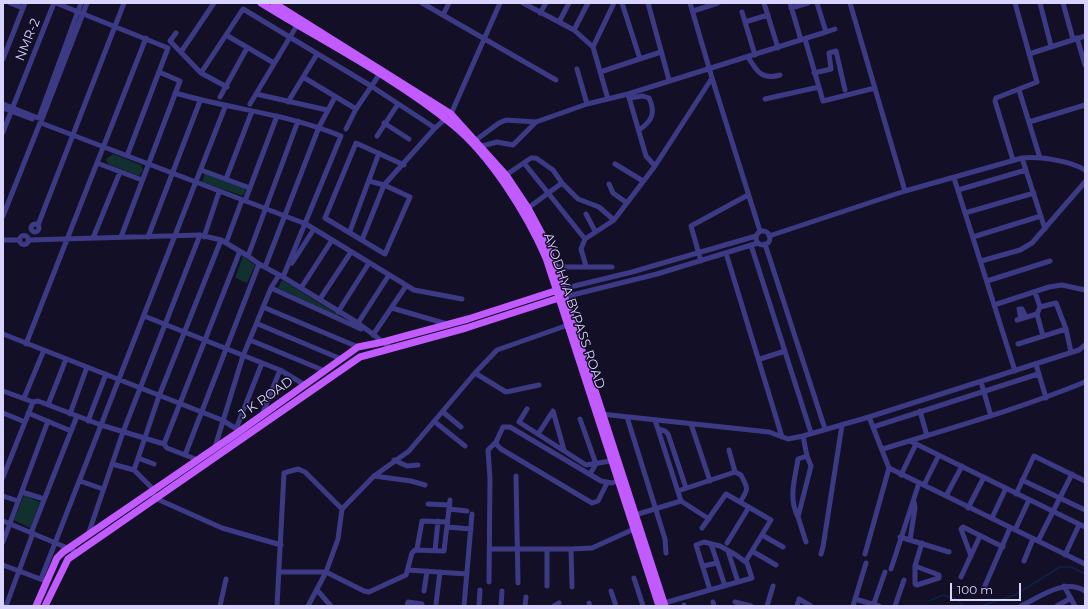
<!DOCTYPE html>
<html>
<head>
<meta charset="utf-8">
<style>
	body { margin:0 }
	#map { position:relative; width:1088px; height:609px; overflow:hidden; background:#130f26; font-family:Montserrat,sans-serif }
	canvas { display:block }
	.frame { position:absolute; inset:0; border:4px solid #d9d4ff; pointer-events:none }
	.scale { position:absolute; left:950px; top:583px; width:71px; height:18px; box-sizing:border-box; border:2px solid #d9d4ff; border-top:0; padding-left:5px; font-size:12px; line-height:14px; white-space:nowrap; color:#d9d4ff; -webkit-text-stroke:3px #130f26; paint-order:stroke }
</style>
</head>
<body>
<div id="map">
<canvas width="1088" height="609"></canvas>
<div class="frame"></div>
<div class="scale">100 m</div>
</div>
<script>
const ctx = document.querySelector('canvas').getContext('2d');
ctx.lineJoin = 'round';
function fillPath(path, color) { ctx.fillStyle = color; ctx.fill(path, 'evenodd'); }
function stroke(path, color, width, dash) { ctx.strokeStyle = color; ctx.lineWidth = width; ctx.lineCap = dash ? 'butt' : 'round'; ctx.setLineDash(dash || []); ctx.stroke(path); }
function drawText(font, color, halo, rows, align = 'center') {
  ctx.font = font + ' Montserrat,sans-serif'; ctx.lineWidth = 3; ctx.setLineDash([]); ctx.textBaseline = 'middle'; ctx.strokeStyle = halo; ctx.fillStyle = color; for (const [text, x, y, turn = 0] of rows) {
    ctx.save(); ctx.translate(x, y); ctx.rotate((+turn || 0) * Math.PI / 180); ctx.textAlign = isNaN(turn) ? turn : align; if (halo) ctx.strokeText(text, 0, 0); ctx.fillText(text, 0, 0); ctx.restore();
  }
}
fillPath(new Path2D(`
	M113 154 141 165 143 170 139 176 108 164 106 159Z
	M205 172 237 184 240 187H244L246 189 243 196 202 182Z
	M243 256 255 265 247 283 235 278Z
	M282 280 353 324 278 288Z
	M24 495 40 502 30 528 14 520Z`), '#12302f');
stroke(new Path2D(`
	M929 601 943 595 956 599 964 606
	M981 606 1015 595 1060 567H1071L1085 574`), '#0c2248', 1.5);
stroke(new Path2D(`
	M10 3 23 8
	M56 3 168 48 127 156
	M422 3 556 80
	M523 3 574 30 593 47 608 99
	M622 3 640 59
	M648 3 669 80
	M690 3 712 78 760 231
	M764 3 778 48
	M790 3 801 40
	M850 3 905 191
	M1040 3 1051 46
	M1063 3 1073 39
	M791 8 808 3
	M693 11 718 3
	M742 12 745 22
	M540 13 546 3
	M443 15 449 3
	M559 22 569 3
	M574 30 588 3
	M826 32 835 29
	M176 33 170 41 201 73 227 87
	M226 35 274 63
	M1077 38 1085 65
	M805 39 823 101 875 88
	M593 47 614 3
	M181 52 214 3
	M1029 54 1085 36
	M755 55 745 22 768 15
	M748 57C757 72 762 80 780 75
	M3 59 25 3
	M577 69 587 104
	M600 72 661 52
	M201 73 243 9 371 86 435 128
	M814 73 831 69 829 53 836 51 845 90
	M303 77 356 109
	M1019 90 1040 158
	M175 93C230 109 288 114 341 136L283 277
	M256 94 327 110
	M628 94 646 156 655 166
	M220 97 247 48
	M629 98 643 96 649 98C656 113 652 121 639 130
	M765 99 819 87
	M288 102 317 54
	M3 104 38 118
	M250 104 299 22
	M3 108 32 119
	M40 115 81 3
	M42 119 87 3
	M1029 122 1085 105
	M41 123 306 224 414 290 462 299
	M384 123 409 139
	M346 129 356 109 379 75
	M3 132 54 3
	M377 136 398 104
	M476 140 499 123 506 120 536 122 587 104 628 94 826 32 817 3
	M482 146 497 142 513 145 536 122
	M1022 158 1045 229
	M1013 160 995 101 996 98 1037 82 1015 3
	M97 163 142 180
	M524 163 585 239
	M615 164 643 181
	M201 170 250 188
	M506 175 531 158H536L553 170 562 183 578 199 599 207 614 220
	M954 178 1015 371
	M226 179 252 111
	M369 181 384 185 410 197 385 254 325 218 356 143 404 165
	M609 184 613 193 627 203
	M958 190 1026 170
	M245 201 277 116
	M528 208 562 183
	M965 213 1034 193
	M586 214 595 231
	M3 216 40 123
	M31 228a4 4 0 1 1 8 0a4 4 0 1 1-8 0Z
	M38 225 124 3
	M350 231 379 153
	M756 238a7 7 0 1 1 14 0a7 7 0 1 1-14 0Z
	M19.5 240a4.5 4.5 0 1 1 9 0a4.5 4.5 0 1 1-9 0Z
	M769 236 905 191 1022 158C1039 156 1071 161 1085 170
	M121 237 180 81 159 72
	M148 237 200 101
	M204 237 219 192
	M973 237 1041 216
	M93 238 120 172
	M3 240H19
	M29 240 200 235 221 240 248 256 259 264 283 277 358 323 391 348
	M362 240 384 185 435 128 451 114 500 3
	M226 243 242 200
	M765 244 825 429
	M751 245 811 433
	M726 253 782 437
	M248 256 298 121
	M701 261 691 226 748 195
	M981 261 1020 250 1032 243 1085 182
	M292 263 314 229
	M586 266 581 249 585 239 614 220 655 166 712 78
	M265 267 319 127 335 97
	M555 267H612
	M987 281 1050 261
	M271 288 361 329
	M301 288 332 240
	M562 289 632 272 756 236
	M1035 292 1040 307
	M564 297 657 274 758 243
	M320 299 351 252
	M994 305 1049 287 1062 285 1085 290
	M263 307 358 347
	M392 308 447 324
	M338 312 369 263
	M1037 314 1043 336
	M144 316 280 370 305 385
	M1021 319 1019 309H1022L1026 317
	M1017 320 1037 314 1040 307 1056 303 1066 329 1071 352
	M358 323 389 275
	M258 324 341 359
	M3 334 222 420 240 431
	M373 335 406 286
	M250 340 325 371
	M26 344 146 38
	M1018 344 1066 329
	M760 359 785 351
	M1036 364 1046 398
	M475 373 506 392 539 385
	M981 382 991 416
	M3 391 33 402 38 401 101 425 164 444 167 448 198 460
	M24 398 44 350
	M48 405 66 359
	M527 409 519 422 586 465 611 461
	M920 411 927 436
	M443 412 461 427
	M3 413 25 422
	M28 413 71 431
	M70 414 87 367
	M601 414 769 432 788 439 803 436 869 417 1079 350 1085 345
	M262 415 280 370
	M627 417 665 539 666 553
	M869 417 889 468 1085 564
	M580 419 596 464 590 474
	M655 420 681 501 709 519
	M88 421 106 374
	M435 422 465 446
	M691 424 710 481
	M873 427 1038 374
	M236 429 262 363
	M658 429 665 431 668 434 686 488
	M538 434 553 411 564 450
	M803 436 807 456 811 466 798 517 806 542
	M910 441 1085 527
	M164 444 240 251
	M215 447 243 356 271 288 279 275
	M883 449C951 428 1019 409 1085 382
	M729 450 735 472
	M185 455 259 264
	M138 458 154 464
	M394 460 407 466 418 465
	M112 464 134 470 154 490
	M134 470 159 396 221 240
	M901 475 916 444
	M374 476 411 481 425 485
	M516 476 518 583
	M3 477 33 402
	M1022 480 1085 510
	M80 481 103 489
	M607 483 598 501 592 503 501 449 497 445 496 442 503 427H510L601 481 612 483 618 481
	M924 485 939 455
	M678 491 735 472 741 475C748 488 749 489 740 502
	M22 492 44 499
	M151 492 157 499 222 528 281 545
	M1016 494 1034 456 1085 481
	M3 496 18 501
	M946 496 962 466
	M428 504 450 505
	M968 508 984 477
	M449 509 467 511
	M635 515 681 501
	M798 517C788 498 795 479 798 459L807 456
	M992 518 1006 488
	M3 521 77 552
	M447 527 471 529
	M702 528 726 494 771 520 747 559
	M1015 530 1029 500
	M31 533 77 416
	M88 535 123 432 200 235
	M762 535 783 547
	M900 537 949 552
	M910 540 915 508 914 502
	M1038 541 1072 474
	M3 542 48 421
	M727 543 749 507
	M711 544 725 586
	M417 549 422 521 448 522
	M490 549H571L592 548 634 529
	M547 549V586
	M571 549 572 587
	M435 551 438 521
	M728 551 738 582
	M752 551 776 565
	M821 554 823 547 842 425
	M865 554 889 468
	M1065 555 1079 525
	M971 556 961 529 963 527 1003 547
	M1024 561 1033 539
	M3 565 43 580
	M703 566 717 563
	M915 566 939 575V578L917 585 915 584V566L922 543
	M891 569 919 483
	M408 570 467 574
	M279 572H326L364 591 369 592 406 575 412 553 415 550 444 551 450 500
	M961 577 980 536
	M634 578 643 606
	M41 579 225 107
	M489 582 490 479 488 450 496 442
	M1064 586 1075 606
	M984 588 1010 528
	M317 590 331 606
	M424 591 427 571
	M611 591 616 606
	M855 599 879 606
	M713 602 714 606
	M735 602 751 606
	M589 603 590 606
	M664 603 752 578 747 563 736 555 720 546 704 542 696 545 710 590
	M436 604 440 572
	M684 605V606
	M6 606 33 533
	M220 606 226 579
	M277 606 284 473 298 469 305 472 342 509
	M308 606 326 572 338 539 342 509 374 476 409 451 475 373 497 350 568 325
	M407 606 408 602 422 604
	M464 606 472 514
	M479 606 480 590
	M501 606 502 591
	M525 606 526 597
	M554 606 559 603
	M767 606 773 586
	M797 606 799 599 811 606
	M853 606 866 563
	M873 606 885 572
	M895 606 904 580
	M1021 606C1040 597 1064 578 1085 591
	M1057 606 1071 598`), '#3d3a85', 5);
stroke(new Path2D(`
	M261 3C324 42 396 78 453 125 490 155 527 214 546 258L659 606
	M274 3 451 114 506 175 528 208 544 238 555 267 665 606
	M36 606 57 558 63 552 240 431 358 347 383 342 468 319 561 289
	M45 606 68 559 360 357 466 328 562 297`), '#c25bff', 7);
drawText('13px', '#d9d4ff', '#130f26', [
	["NMR-2",28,40,-68],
	["AYODHYA BYPASS ROAD",574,311,71],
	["J K ROAD",266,398,-35]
]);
</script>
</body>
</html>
